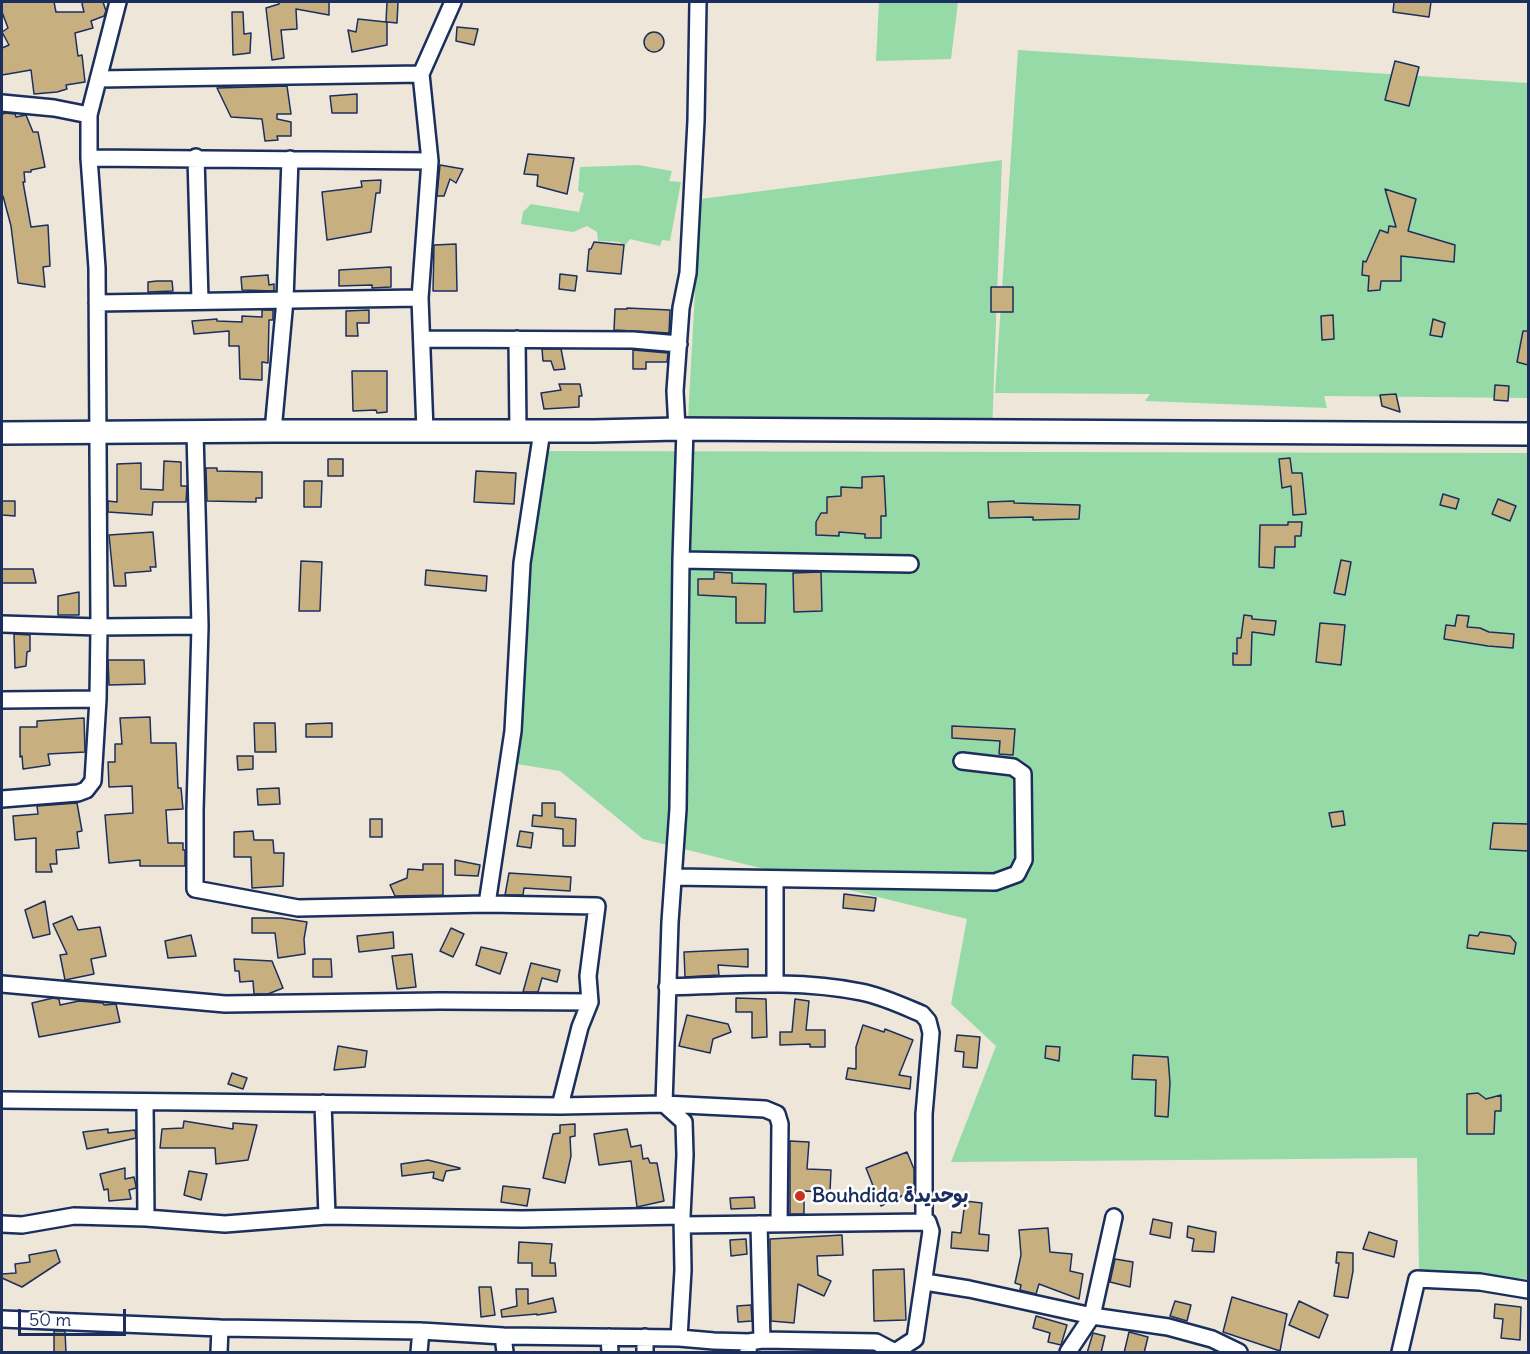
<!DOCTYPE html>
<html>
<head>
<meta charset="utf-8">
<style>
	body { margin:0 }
	#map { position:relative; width:1530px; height:1354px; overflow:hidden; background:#eee7d9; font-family:Delius,sans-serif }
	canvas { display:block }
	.frame { position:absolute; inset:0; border:3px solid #1b2f5e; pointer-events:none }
	.scale { position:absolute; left:18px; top:1309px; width:108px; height:27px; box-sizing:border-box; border:3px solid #1b2f5e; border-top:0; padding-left:8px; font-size:18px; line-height:21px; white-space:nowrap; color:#1b2f5e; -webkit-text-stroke:4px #fff; paint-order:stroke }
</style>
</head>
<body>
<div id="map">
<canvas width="1530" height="1354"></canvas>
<div class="frame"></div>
<div class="scale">50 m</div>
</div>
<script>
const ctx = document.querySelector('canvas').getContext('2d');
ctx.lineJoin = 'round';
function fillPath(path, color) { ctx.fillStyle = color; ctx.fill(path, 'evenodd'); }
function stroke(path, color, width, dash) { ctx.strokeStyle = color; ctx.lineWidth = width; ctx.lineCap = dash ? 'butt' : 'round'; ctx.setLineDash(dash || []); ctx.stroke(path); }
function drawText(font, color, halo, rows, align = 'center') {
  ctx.font = font + ' Delius,"Playpen Sans Arabic",sans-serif'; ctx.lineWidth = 5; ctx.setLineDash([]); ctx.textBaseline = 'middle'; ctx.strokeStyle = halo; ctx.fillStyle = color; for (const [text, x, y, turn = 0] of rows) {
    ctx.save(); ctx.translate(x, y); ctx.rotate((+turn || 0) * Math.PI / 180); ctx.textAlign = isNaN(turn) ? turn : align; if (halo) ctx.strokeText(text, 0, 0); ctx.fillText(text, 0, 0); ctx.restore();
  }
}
fillPath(new Path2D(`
	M879 2H958L951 59 876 61Z
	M1018 50 1528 83V398L1324 396 1327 408 1145 401 1150 394 995 393Z
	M1002 160 992 432 688 419 700 199Z
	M638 165 672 171 669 181 681 182 670 241 662 240 660 246 630 239 624 247H621L620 242 598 241 597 232 587 226 573 232 521 224 523 212 531 204 579 212 584 193 578 191 580 167Z
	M541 451 1528 453V1279L1419 1273 1417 1158 951 1162 996 1046 951 1004 967 919 643 839 560 771 504 762Z`), '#96dba7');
const building = new Path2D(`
	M2 2H54L56 12H84L82 4 83 2H103L106 11 104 16 91 21 93 28 75 33 78 56 82 55 85 82 66 85 67 89 57 92 34 94 31 70 2 75V48L9 45 2 32 8 28 2 12Z
	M279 2H329V15L296 9 297 29 281 30 284 58 272 60 266 8 279 4Z
	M387 2H398L397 23 387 22V45L352 52 348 30 356 32 358 19 386 22Z
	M1394 2H1431L1429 17 1393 12Z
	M232 12H243L244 34 251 33 250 53 233 55Z
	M457 27 478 29 474 45 456 41Z
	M644 42a10 10 0 1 1 20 0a10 10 0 1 1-20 0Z
	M1395 61 1419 67 1409 106 1385 100Z
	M287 86 291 114H277V119L291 122V136H277L278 140 265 141 262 119 231 117 217 88Z
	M357 94V113H332L330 96Z
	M5 113 15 114 16 117 26 115 33 132H38L45 167 31 170V172H24L25 182H23L31 227 48 225 50 266 43 267 45 287 18 283 11 226 3 196H2V115Z
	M528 154 574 158 567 194 537 186 538 175 524 174Z
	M440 165 463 169 456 183 450 179 444 196H437Z
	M381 180 380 193H376L371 232 327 240 322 192 362 187 361 181Z
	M1385 189 1416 199 1408 231 1455 245 1454 262 1401 256V281H1381L1380 290 1368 291 1369 276 1362 275 1363 261 1366 262 1380 230 1388 233 1389 226 1396 227Z
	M594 242 624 245 621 274 587 271 589 249H591Z
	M456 244 457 291H433L434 245Z
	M391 267V287L372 288V285L339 286V270Z
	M560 274 577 276 575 291 559 289Z
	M268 275 269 285 274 284V291L242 290 241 277Z
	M157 281H172L173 291 148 292V282Z
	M991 287H1013V312H991Z
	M627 308 670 310 669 333 614 330 615 309H627Z
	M262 310H273V320H269L268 363 262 362V380L240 379 239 346H229V331L194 334 192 321 217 319V321L242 322V316L262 317Z
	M369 310V323H357L358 336H346V311Z
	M1333 315 1334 339 1322 340 1321 316Z
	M1433 319 1445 323 1442 337 1430 335Z
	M1523 331H1528V365L1517 362Z
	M542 349H561L565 369 554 370 551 361H543Z
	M633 350 668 353 667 362H646V369H633Z
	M352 371H387V412L377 413 376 410 353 411Z
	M559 384H580L582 396H579V407L544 409 541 393 561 390Z
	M1495 385 1509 386 1508 401 1494 400Z
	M1396 394 1400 412 1382 406 1380 395Z
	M1290 458 1292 473H1302L1306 514 1293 515 1291 486 1282 488 1279 459Z
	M328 459H343V476H328Z
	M164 461 181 462V486H187L186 502H153L152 515 108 512V501L117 502V464L141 463V489L163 490Z
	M206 468H217V471L262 472V498H256V502L207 501Z
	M476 471 516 473 514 504 474 502Z
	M884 476 886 516H881V538H865V534L839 532V536L816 535V522L821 513H827V497L841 496V487L862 488V477Z
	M304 481H322L321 507H304Z
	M1443 494 1459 499 1456 509 1440 505Z
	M1498 499 1516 506 1510 521 1492 514Z
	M2 501H15V516L2 515Z
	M1014 501V503L1080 505 1079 519 1033 520V517L989 518 988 502Z
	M1288 522H1302L1301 536H1295V547H1275L1274 568 1259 567 1260 525H1288Z
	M153 532 156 567H150L151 571 125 573 126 586H114L109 535Z
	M1341 560 1351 562 1345 595 1334 593Z
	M301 561 322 562 320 611H299Z
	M2 569H33L36 583H2Z
	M426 570 487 576 486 591 425 585Z
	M714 572 732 573V583L766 584 765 623H736V597L698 595V579H714Z
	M821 572 822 611 794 612 793 573Z
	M79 592V615H58V596Z
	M1244 615 1252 616V619L1276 621 1274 635 1252 632 1251 665H1233V653L1237 654V638H1241Z
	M1457 615 1469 616 1467 627 1480 628 1489 632 1514 634 1513 648 1488 646 1444 639 1446 625 1455 626Z
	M1320 623 1345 625 1341 665 1316 662Z
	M14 634 30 635V651L27 652 26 666 15 668Z
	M108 660H144L145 684 109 685Z
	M150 717 151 743H176L178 788H181L183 809 166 810 168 843H183V850H185V866H140V860L109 863 105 815 133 813 132 786 109 787 108 762H115V744H122L120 718Z
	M84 718 85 752 48 754 50 765 23 769 22 756 20 757V727H37V721Z
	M254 723H275L276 752H255Z
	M332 723V737H306V724Z
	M952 726 1015 729 1013 755 999 754 1000 741 952 738Z
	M237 756H253V769L238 770Z
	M279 788 280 804 258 805 257 789Z
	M77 803 82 831 77 832 79 848 56 850 57 864H50L52 872H36V838L15 840 13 816 38 814 37 806Z
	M542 803H555V817L576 819 575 846H563V829L532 826 533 815 542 816Z
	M1343 811 1345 825 1332 827 1329 813Z
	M370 819H382V837H370Z
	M1493 823 1528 824V851L1490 849Z
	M253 831 254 840H273L274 853H284L283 886 252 888 251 857H234V832Z
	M520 831 533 833 531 848 517 846Z
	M455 860 480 865 478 876 455 875Z
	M423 864H443V895L395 896 390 885 407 878 408 869 423 870Z
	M509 873 571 877 570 891 524 888 523 895H505Z
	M844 894 876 898 874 911 843 908Z
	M45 901 50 934 33 938 25 910Z
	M72 916 78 930 100 927 106 956 91 959 94 974 65 980 60 955 67 954 53 924Z
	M252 918H281L307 922 304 939 305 954 278 958 275 933H252Z
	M451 928 464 934 453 957 440 951Z
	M393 932 394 948 359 952 357 936Z
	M1480 932 1510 936 1516 943 1514 954 1467 948 1469 935 1478 936Z
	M191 935 196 956 168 958 165 941Z
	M481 947 507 953 500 974 476 965Z
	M748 949V967L718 965 719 975 685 977 684 952Z
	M412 954 416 987 397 989 392 956Z
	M234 959 272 961 283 988 268 994H254L253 981 240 982 239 971H235Z
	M313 959H331L332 977H313Z
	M531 963 560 970 557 982 542 978 538 992H523Z
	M53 998 59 999 60 1005 79 1001 103 1003 104 1005 116 1004 120 1022 39 1037 32 1003Z
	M736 998 766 999 767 1037 752 1038V1012H736Z
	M795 999 809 1001 806 1030H825V1047H810V1044L780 1045V1032H792Z
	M687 1015 728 1024 731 1032 713 1039 710 1053 679 1046Z
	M863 1025 884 1032 885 1029 913 1040 899 1075 911 1077 910 1089 846 1079 848 1068 856 1069V1047Z
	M957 1035 980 1037 977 1068 963 1067 964 1052 955 1051Z
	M338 1046 367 1051 365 1067 334 1070Z
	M1046 1046 1060 1047 1059 1061 1045 1058Z
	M1133 1055 1168 1057 1170 1083 1168 1117 1155 1116 1156 1080 1132 1079Z
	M232 1073 247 1078 243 1089 228 1084Z
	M1478 1093 1486 1099 1501 1095V1111H1495L1494 1134H1467V1094Z
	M184 1121 233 1129V1123L257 1125 248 1160 216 1164 215 1148H160L162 1129 183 1128Z
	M575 1124V1136L570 1137 571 1156 565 1183 543 1178 553 1134 560 1133V1125Z
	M108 1129V1133L135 1130 136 1138 87 1149 83 1132Z
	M627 1129 631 1147 641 1145 643 1159 648 1158 650 1163H657L664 1201 637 1207 631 1161 599 1165 594 1134Z
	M790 1141 809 1142 807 1169 831 1170 830 1192 804 1191V1214H790Z
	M907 1152 914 1169V1190L881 1206 866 1168Z
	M428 1160 460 1168V1169L446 1171 443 1181 433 1178 434 1172 402 1176 401 1164Z
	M125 1168V1179L134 1177 136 1186V1188L129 1190 131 1199 109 1201 108 1189 104 1190 100 1174Z
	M189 1171 207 1174 201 1200 184 1195Z
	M503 1186 530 1189 527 1206 501 1202Z
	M754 1197 755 1208 731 1209 730 1198Z
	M965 1201 982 1203 979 1234 989 1235 988 1251 951 1248 952 1232 961 1233Z
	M1153 1219 1172 1223 1170 1238 1150 1234Z
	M1188 1226 1216 1232 1214 1252 1192 1251 1194 1239 1187 1237Z
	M1048 1228 1050 1252 1072 1254 1070 1271 1083 1274 1079 1299 1039 1284 1036 1294 1020 1290 1021 1285 1015 1283 1021 1255 1019 1230Z
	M1369 1232 1397 1241 1394 1257 1363 1249Z
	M842 1235 843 1255 817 1256 818 1275 831 1281 824 1296 798 1284 794 1323 771 1321 770 1239Z
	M746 1239 747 1254 731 1256 730 1240Z
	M519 1242 552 1244 550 1263H555L556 1276H532V1263H518Z
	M56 1250 60 1262 22 1287 2 1278V1274L16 1273 15 1264 30 1262 29 1255Z
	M1337 1252 1353 1253V1271L1348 1298 1334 1296 1339 1263H1336Z
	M1115 1259 1133 1262 1130 1287 1110 1282Z
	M904 1269 906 1320 874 1321 873 1270Z
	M479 1287H491L495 1315 481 1317Z
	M516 1289H528V1304L553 1298 556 1312 537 1315V1314L502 1317 501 1310 517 1306Z
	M1232 1297 1287 1314 1280 1351 1223 1332Z
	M1175 1301 1191 1305 1187 1321 1170 1316Z
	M1299 1301 1328 1315 1319 1338 1289 1325Z
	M1495 1304 1521 1307 1520 1340 1501 1338 1503 1319 1494 1318Z
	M751 1305 752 1321 738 1322 737 1306Z
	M1036 1316 1067 1325 1061 1345 1048 1342 1050 1333 1033 1328Z
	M54 1331H65L66 1353H54Z
	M1129 1332 1148 1337 1144 1353H1124Z
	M1093 1333 1105 1336 1101 1353H1087Z`);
fillPath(building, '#c8af7f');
stroke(building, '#1b2f5e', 1.5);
const street = new Path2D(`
	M98 79 421 74
	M2 103 54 108 89 115V158L97 268 99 627 98 699 93 781 86 790 78 793 2 799
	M89 115 118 2
	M196 157 200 301
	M89 158 430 161
	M97 303 420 298
	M422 339 633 340 679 344
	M517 339 518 431
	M677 429 675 391 681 308 688 273 696 121 698 2
	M273 431 285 300 290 159
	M425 431 420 298 430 161 421 74 453 2
	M195 432 200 626 195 810V889L298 908 487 904 597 906 588 976 590 1002 580 1027 560 1106
	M681 560 910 564
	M2 624 99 627 200 626
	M2 700 98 699
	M674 877 995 882 1017 874 1024 860 1023 774 1013 767 962 761
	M487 904 513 731 522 563 542 431
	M2 984 225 1004 440 1001 590 1002
	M775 984V879
	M667 987C731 985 798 979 861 992 882 996 903 1006 922 1014L928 1021 931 1033 924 1114V1221
	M2 1100 560 1106 664 1104 765 1109 777 1114 780 1124 779 1224
	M145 1102 146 1218
	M323 1103 327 1216 522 1219 682 1216
	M664 1104 670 922 678 809 681 560 685 429
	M664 1104 684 1122 685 1155 682 1216 683 1270 679 1338 714 1341 749 1342 748 1352
	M2 1224 22 1225 74 1216 146 1218 225 1224 327 1216
	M759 1224 762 1340
	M683 1225 928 1222 931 1231 915 1339 895 1352
	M925 1282 969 1289 1092 1316 1168 1327 1212 1339 1239 1352
	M2 1319 220 1328 219 1352
	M220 1328 421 1331 503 1336 505 1352
	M503 1336 679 1338
	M609 1337 610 1352
	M645 1337V1352
	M749 1342 762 1340 876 1342 895 1352
	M419 1352 421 1331
	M1068 1352 1092 1316 1114 1217
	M1400 1352 1417 1279 1480 1282 1528 1290`);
const secondary = new Path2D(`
	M2 433 273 431H594L677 429 1528 434`);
stroke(street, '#1b2f5e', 20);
stroke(secondary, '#1b2f5e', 26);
stroke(street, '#fff', 15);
stroke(secondary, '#fff', 21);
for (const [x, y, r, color] of [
	[800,1196,6,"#c8321e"]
]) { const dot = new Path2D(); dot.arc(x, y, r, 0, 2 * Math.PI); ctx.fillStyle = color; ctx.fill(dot); stroke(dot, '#fff', 2); }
drawText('bold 20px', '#1b2f5e', '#fff', [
	["Bouhdida بوحديدة",812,1196]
], 'left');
</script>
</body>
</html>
